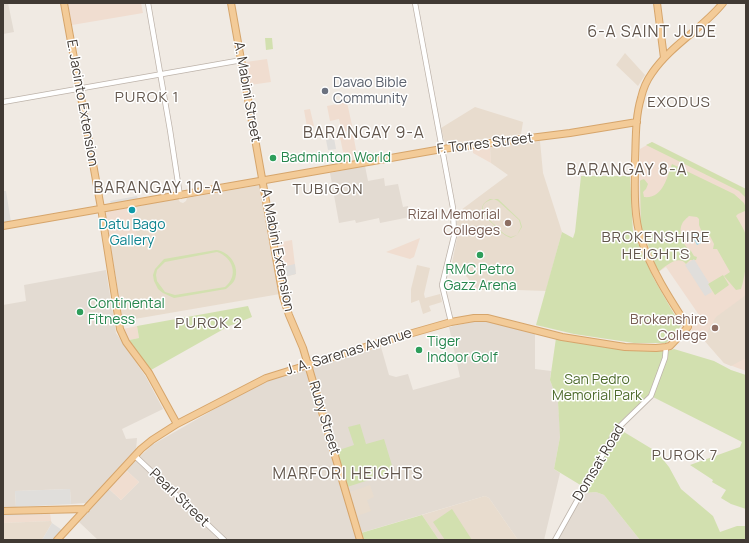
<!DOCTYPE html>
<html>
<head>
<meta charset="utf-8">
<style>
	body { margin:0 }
	#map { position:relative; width:749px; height:543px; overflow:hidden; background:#f0eae3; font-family:Manrope,sans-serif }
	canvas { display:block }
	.frame { position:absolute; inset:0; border:4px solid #413a34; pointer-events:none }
</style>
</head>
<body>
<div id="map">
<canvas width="749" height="543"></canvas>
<div class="frame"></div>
</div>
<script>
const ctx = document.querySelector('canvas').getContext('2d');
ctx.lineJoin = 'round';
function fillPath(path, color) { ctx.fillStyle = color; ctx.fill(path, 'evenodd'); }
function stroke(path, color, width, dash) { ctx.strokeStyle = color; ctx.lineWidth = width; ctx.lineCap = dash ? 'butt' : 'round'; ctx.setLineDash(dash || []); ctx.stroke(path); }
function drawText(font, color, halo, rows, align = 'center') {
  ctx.font = font + ' Manrope,sans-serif'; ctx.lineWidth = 3; ctx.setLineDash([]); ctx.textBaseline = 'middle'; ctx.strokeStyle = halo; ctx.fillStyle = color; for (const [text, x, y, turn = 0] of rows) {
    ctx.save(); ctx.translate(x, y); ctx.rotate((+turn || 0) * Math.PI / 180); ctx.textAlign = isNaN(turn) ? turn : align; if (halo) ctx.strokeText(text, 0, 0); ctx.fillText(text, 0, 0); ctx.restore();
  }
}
fillPath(new Path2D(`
	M3 3H8L14 32 3 34Z
	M365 166 368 181 384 178 385 186 398 184 403 207 408 206 410 217 380 223 379 218 356 223 355 220 339 223 330 173Z
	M106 270 116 333 146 377 163 409 122 429 126 439 137 438 136 451 86 503 71 504 70 489 15 491 16 507H3V305L26 301 24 285Z
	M477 321 496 322 535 333V369L551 371 550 380 558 402 560 429V437L554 469 560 473 544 540H518L489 498 485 496 357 534 358 540H98L79 522 109 489 121 500 139 482 126 470 152 445 246 391 270 380 290 373 381 347 389 375 396 377 408 374 413 390 460 377 449 327Z
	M596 492 604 495 640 540H557L584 493Z`), '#e3dbd2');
fillPath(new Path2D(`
	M68 3H141L143 13 72 25Z
	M267 59 271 82 250 85 246 62Z
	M347 102 353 130 342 132 339 119 330 121 327 106Z
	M310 109 314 126 307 127 304 110Z
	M353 134 358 160 345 162 340 137Z
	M652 142 746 189V371L724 363 703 339 695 334 687 323 699 315 666 267 657 273 644 239 639 222 640 149Z
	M490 147 491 163 473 153V149Z
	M132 207 137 238 110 243 105 212Z
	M420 238 414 257 410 259 386 252Z
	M292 240 296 274 284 277 277 243Z
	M137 326 139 338 129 340 123 329Z
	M126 470 139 482 121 500 109 489Z
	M50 512 51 521 3 523V514Z`), '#f0ddd0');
fillPath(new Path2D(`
	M625 53 645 75 638 86 616 65Z
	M475 107 523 122 521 134 445 144 441 128Z
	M540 141 543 173 562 232 546 291 518 290H474L468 278 452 263 457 238V213L508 175 491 163 490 147Z
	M260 185 280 294 123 321 110 243 137 238 132 207 178 199 180 202 183 203 186 201 187 198Z
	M417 265 430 268 424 294 425 298 440 294 442 302 429 306 431 311 423 314 419 300 411 303V289Z
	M746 295V358L731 366 724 363 703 339 716 317Z
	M370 485 374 497 367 500 371 511 357 516 350 492Z
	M485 496 489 498 518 540H439L422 515Z
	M51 521 52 523 42 540H3V523Z`), '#e8dcce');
fillPath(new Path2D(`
	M265 38H272L273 49 266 50Z
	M652 142 746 189V198L739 191 646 145Z
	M672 164 734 194 744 203 746 208 745 211 738 214 736 216C738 219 745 231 745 233 749 248 746 274 741 289L736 290 724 276 730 272 717 249H713L714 244 710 236 703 235 699 225V219L697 217 689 216C687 218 683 221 682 224 678 232 683 246 691 251L694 256 697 257 696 260H690L686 264C678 254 665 267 658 272L641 226 640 181 641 180 644 179 648 184 646 189 643 192 644 197C663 199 667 177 672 164Z
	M581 176H630L633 232 654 279 681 326 666 343H634L574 334 536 325 562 232 573 238 575 232Z
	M490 199H498L520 220 522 227 517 235 511 238C503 235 498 230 493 224 484 216 475 207 490 199ZM494 199 498 201 519 220 521 227 517 235 511 237C504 235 500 230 495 225 486 217 473 204 494 199Z
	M216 250C229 251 240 266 235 279 233 284 229 286 226 289L174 298 163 293 158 289 154 281 153 275 155 269 164 259ZM217 252C233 257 239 276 225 287L175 295 165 292 157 281 156 275 157 270 165 262Z
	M723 275 729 285 715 295 708 284Z
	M248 306 252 317 229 326 151 370 129 340 139 338 137 326Z
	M556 338 603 347 624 350 663 351 664 355 649 394 616 426 582 486 554 469 560 437 558 402 550 380Z
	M674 349 714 361 731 370 746 375V509L731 504 721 498 726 490 712 482 713 480 690 465 740 447 742 442 653 397 668 351Z
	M360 424 366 444 384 439 394 472 347 487 336 451 354 445 348 427Z
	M619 429 657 452 669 467 681 489 713 516 720 532 737 526H746V540H640L604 495 596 492 584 493Z
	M452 509 472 540H445L433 522Z
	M422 515 439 540H363L361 533Z`), '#d2e0af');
fillPath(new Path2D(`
	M334 138 336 149 328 150 326 140Z
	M3 191H6L11 222 3 223Z
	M137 196 138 199 111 204 110 201Z
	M694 259 709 283 708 284 712 292 705 296 685 265Z
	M295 264 296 274 284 277 282 267Z
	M70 489 71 504 16 507 15 491Z
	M50 512V514L3 516V514Z
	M52 523 62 530 53 540H42Z`), '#e0dedb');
fillPath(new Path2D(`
	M698 231 703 242 697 245 691 234Z`), '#a4d7e7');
const minor = new Path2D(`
	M148 3 170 130 180 196
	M415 3 453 208 454 236 442 285 451 322
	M3 102 242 60
	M135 456 224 540
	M555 540 617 429 651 396 665 358 666 347`);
const major = new Path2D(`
	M64 3 101 208 120 329 126 342 149 373 177 424
	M231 3 283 297 289 315 303 348 360 540
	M657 3 664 58
	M3 226 442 149 570 133 637 122
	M3 511 86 509
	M57 540 141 449 152 440 177 424 266 378 381 342 451 322 474 318H487L562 337 625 347 656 348 666 347 670 346 688 327C670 299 651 270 641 239 633 214 635 186 635 161 636 140 635 118 641 98 643 89 647 80 652 73 671 45 702 29 723 3`);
stroke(minor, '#bdb3aa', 6);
stroke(major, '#d6a56b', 8);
stroke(minor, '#fff', 4.5);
stroke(major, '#f3cb98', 6);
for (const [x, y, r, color] of [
	[325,91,4,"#6b7280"],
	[273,158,4,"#2e9e5b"],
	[132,210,4,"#0f9aa8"],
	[508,223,4,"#8d6e63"],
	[480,255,4,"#2e9e5b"],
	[80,312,4,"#2e9e5b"],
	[715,328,4,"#8d6e63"],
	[419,350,4,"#2e9e5b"]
]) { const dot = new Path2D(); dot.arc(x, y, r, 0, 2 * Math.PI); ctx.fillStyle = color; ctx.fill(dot); stroke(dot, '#fff', 1.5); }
drawText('14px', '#5b616d', '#fff', [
	["Davao Bible",333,83],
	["Community",333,99]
], 'left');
drawText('14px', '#413a34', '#fff', [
	["A. Mabini Street",247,92,80],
	["E. Jacinto Extension",82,103,80],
	["F. Torres Street",485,144,-7],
	["A. Mabini Extension",277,250,79],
	["J. A. Sarenas Avenue",349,352,-17],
	["Ruby Street",324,418,73],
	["Domsat Road",599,463,-59],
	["Pearl Street",179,498,44]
]);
drawText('14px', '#27864d', '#fff', [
	["Badminton World",281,158],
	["RMC Petro",480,270,"center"],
	["Gazz Arena",480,286,"center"],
	["Continental",88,304],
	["Fitness",88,320],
	["Tiger",427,342],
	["Indoor Golf",427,358]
], 'left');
drawText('14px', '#785e54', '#fff', [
	["Rizal Memorial",500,215],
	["Colleges",500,231],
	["Brokenshire",707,320],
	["College",707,336]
], 'right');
drawText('14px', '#0d838f', '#fff', [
	["Datu Bago",132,225],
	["Gallery",132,241]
]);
drawText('14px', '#4f6c2e', '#fff', [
	["San Pedro",597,380],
	["Memorial Park",597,396]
]);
ctx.letterSpacing = '1px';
drawText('15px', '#62564c', '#fff', [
	["PUROK 1",147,98],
	["EXODUS",679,103],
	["TUBIGON",328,190],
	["BROKENSHIRE",656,238],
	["HEIGHTS",656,255],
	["PUROK 2",209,324],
	["PUROK 7",685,456]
]);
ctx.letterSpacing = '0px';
ctx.letterSpacing = '1px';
drawText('16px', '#62564c', '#fff', [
	["6-A SAINT JUDE",652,33],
	["BARANGAY 9-A",364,134],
	["BARANGAY 8-A",627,171],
	["BARANGAY 10-A",158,189],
	["MARFORI HEIGHTS",348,475]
]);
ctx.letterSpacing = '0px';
</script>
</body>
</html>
